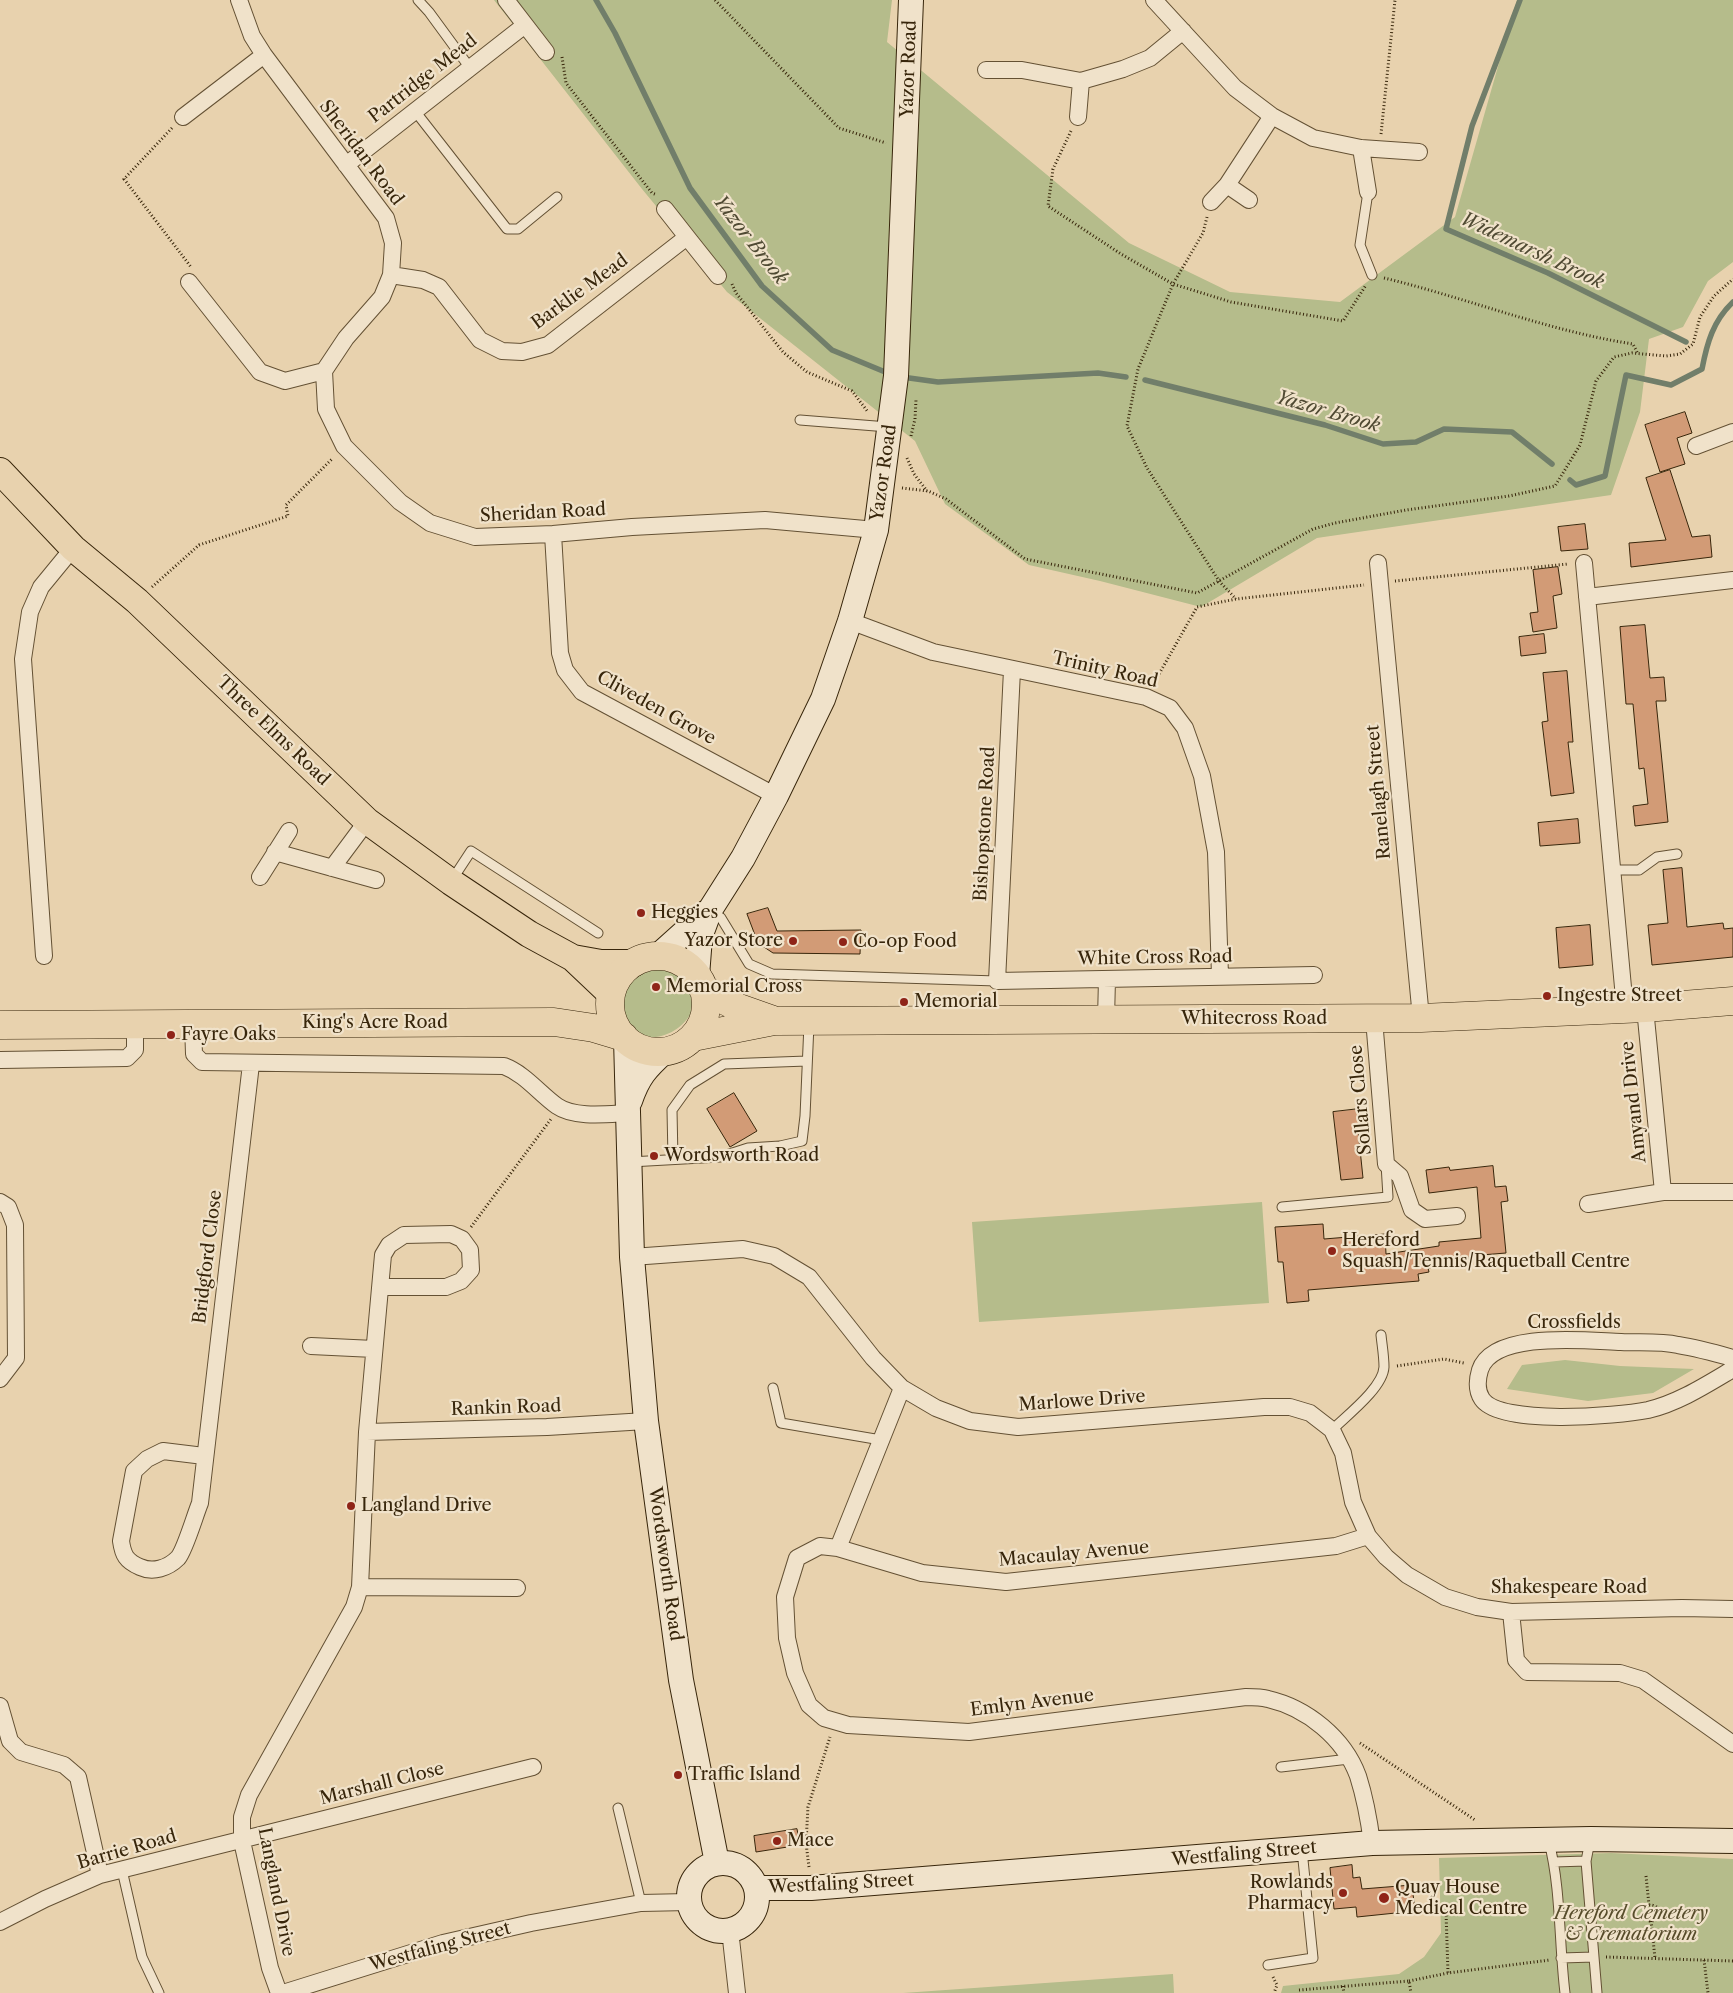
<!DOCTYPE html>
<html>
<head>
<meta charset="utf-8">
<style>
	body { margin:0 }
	canvas { display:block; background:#e8d2ae }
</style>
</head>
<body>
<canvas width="1733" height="1993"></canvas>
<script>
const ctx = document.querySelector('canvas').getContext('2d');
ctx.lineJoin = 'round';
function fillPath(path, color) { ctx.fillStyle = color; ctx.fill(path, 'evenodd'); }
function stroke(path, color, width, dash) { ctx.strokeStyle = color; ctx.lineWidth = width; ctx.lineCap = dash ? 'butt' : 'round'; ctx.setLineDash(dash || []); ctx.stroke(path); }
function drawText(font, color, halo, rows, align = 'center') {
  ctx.font = font + ' "Libre Caslon Text",serif'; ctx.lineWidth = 4.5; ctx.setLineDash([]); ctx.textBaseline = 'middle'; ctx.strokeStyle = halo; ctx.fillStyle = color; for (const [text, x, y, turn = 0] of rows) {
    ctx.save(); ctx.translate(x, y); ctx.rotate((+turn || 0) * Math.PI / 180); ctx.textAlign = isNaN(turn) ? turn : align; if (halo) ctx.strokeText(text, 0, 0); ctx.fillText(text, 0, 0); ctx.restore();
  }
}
fillPath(new Path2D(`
	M494 0H892L887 42 1129 243 1230 292 1340 302 1455 217 1517 0H1733V262L1708 281 1683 327 1649 339 1640 412 1611 495 1317 538 1201 607 1100 581 1029 565 945 504 915 441 727 292 642 189Z
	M664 968C737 990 663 1065 629 1026 612 1006 627 979 649 971 653 969 659 969 664 968Z
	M1262 1202 1269 1303 979 1322 972 1222Z
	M1565 1360 1620 1366 1694 1369 1653 1393 1588 1401 1507 1389 1522 1365Z
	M1611 1853 1733 1859V1993H1281L1283 1986 1399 1974 1424 1957 1441 1933 1439 1858Z
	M1173 1974 1174 1993H903Z`), '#b5bc8b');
stroke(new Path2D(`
	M596 0 615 33 690 188 762 286 832 350 890 374
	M1520 0 1472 126 1446 229 1548 273 1686 342
	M902 377 938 382 1098 373 1126 377
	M1145 380 1325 425 1383 444 1416 442 1444 429 1512 432 1552 464
	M1570 480 1576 485 1605 476 1626 375 1671 385 1702 369C1707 343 1713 321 1733 302`), '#717e6a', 5.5);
const building = new Path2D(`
	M1685 412 1692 433 1677 438 1685 464 1660 472 1645 425Z
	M1670 470 1692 537 1710 535 1712 557 1631 567 1629 543 1666 540 1646 478Z
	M1585 524 1588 549 1561 551 1558 527Z
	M1558 567 1562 594 1553 596 1557 628 1533 632 1530 613 1538 612 1533 570Z
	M1645 625 1650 678 1664 677 1666 701H1656L1668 822 1635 826 1633 806 1648 804 1644 768 1639 769 1633 704H1626L1620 627Z
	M1544 634 1546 653 1521 656 1519 637Z
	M1567 671 1573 742H1568L1574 793 1551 796 1542 722 1548 721 1543 673Z
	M1578 819 1580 843 1540 846 1538 823Z
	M1682 868 1687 927 1723 923 1724 929 1733 928V957L1652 965 1648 925 1668 923 1663 870Z
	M768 908 777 931 861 930 860 954 773 953 758 943 747 914Z
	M1590 925 1593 965 1559 968 1556 928Z
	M734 1093 757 1131 730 1147 707 1109Z
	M1359 1109 1361 1130H1358L1363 1178 1341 1180 1333 1112Z
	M1493 1166 1495 1187 1506 1186 1508 1201 1501 1202 1506 1253 1469 1256V1264L1428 1268 1429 1272 1418 1274 1419 1281 1308 1290 1309 1301 1287 1303 1283 1262H1278L1275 1227 1323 1224 1324 1239 1385 1234 1386 1254 1439 1246V1242L1481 1238 1477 1187 1429 1193 1426 1170 1449 1167 1450 1170Z
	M797 1829 800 1845 756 1852 754 1836Z
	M1352 1865 1353 1878 1360 1877 1362 1889 1412 1885 1415 1911 1357 1917 1356 1907 1334 1909 1330 1868Z`);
fillPath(building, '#d29b76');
stroke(building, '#38260b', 1);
const lane = new Path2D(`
	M418 0 429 12 470 68
	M415 111 507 229H518L557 197
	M1368 192 1360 245 1372 275
	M800 420 888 427
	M1612 870H1639L1657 857 1677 854
	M452 880 471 851 598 933
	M710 910 721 918 749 964 772 974 997 981
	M673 1159 672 1110 690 1085 724 1064 807 1061
	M630 1162 720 1157 748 1148 780 1146 802 1141 805 1116 809 1024
	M1282 1207 1388 1197 1386 1164
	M773 1388 781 1423 881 1440
	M1332 1430C1346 1416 1383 1388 1384 1367 1384 1356 1382 1345 1381 1335
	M1281 1767 1349 1759
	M618 1808 641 1903
	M1590 1841 1586 1861 1597 1993
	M1549 1842C1561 1888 1559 1944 1565 1993
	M1554 1862 1586 1861
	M122 1870 142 1957 159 1993
	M1561 1958 1594 1957
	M1268 1965 1313 1958 1302 1850`);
const street = new Path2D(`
	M239 0 252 36 264 55 386 218 393 243 391 275 382 297 346 338 324 371 326 409 344 446 400 502 430 523 475 537 553 534 632 527 765 520 876 530
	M506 0 546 52
	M1154 0 1235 88 1272 116 1313 138 1361 148 1419 152
	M986 70H1022L1081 81 1123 69 1150 58 1183 31
	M183 117 264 55
	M1078 117 1081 81
	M1361 148 1368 192
	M346 165 525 25
	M1227 185 1249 200
	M1211 202 1227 185 1272 116
	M687 237 718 276
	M391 275 423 280 439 287 480 340 502 351 522 352 548 345 687 237 665 209
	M189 282 260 372 285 381 324 371
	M1696 446 1733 432
	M553 534 560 653 565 670 582 692 776 796
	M1378 563 1421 1018
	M1584 563 1625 1009
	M1587 597 1733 580
	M850 621 933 652 1146 697 1170 708 1185 728 1202 776 1216 852 1220 976
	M1012 670 997 981 1314 975
	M275 852 376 880
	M332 868 367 821
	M260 877 289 831
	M44 956 23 659 30 612 41 587 73 548
	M1106 1019 1107 979
	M1374 1019 1386 1164 1400 1176 1412 1210 1425 1219 1457 1216
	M193 1024 194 1054 202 1062 504 1066C525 1074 539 1093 557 1106 574 1118 607 1114 627 1113
	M0 1060 127 1058 135 1050V1024
	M1663 1192H1733
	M0 1202 8 1207 15 1225 16 1358 0 1379
	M1588 1204 1663 1192 1645 1008
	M632 1257 743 1249 774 1256 809 1277 873 1358 902 1388 936 1408 970 1421 1018 1427 1264 1407H1290L1310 1413 1332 1430 1343 1453 1353 1502 1368 1536 1386 1557 1407 1575 1445 1597 1477 1607 1511 1612 1682 1608 1733 1609
	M311 1346 374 1349
	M1733 1358C1715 1353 1696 1348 1678 1345 1660 1341 1639 1343 1621 1342 1588 1341 1493 1330 1480 1370 1477 1380 1476 1390 1482 1399 1500 1426 1617 1416 1648 1410 1678 1403 1706 1385 1733 1369
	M902 1388 838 1548 922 1573 1006 1582 1336 1546 1368 1536
	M367 1432 547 1427 646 1421
	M204 1456 163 1451 147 1459 134 1471 121 1541C123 1555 126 1561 140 1567 153 1573 168 1568 178 1558 185 1550 195 1515 200 1503L251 1064
	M838 1548 820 1546 797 1558 785 1597 787 1638 795 1673 809 1705 824 1718 848 1725 969 1732 1246 1697C1253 1697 1261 1697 1268 1699 1307 1708 1344 1738 1358 1776 1365 1798 1369 1820 1372 1843
	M360 1587 517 1588
	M1511 1612 1516 1660 1527 1672 1620 1673 1643 1680 1733 1744
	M0 1706 10 1741 21 1752 64 1765 78 1777 100 1875
	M0 1922 45 1899 100 1875 533 1767
	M730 1930 737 1993
	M279 1993 270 1968 242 1841V1817L249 1795 354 1607 360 1587 367 1432 383 1255 389 1245 404 1235 451 1234 462 1239 470 1250 471 1270 461 1281 446 1287H382
	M283 1993 443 1943 531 1923 641 1903 688 1902`);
const secondary = new Path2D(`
	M658 956 707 912
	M697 976 700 937 710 910 743 858 776 796 823 699 850 621 876 530 896 376 911 0
	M626 1039 632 1257 646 1421 681 1680 717 1863
	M630 1101C638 1077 646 1068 665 1051
	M689 1897a34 34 0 1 1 68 0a34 34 0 1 1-68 0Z
	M757 1888H811L1372 1843 1591 1839 1733 1841`);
const primary = new Path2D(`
	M0 471 73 548 137 601 367 821 451 882 529 934 573 958 611 994
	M573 958 601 963H634`);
const highway = new Path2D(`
	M610 1004a48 48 0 1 1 96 0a48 48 0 1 1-96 0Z
	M703 989 739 1008 773 1020
	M0 1025 554 1022 594 1028 624 1037
	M693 1037 774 1021 1421 1018 1645 1008 1733 1001`);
stroke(lane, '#645134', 11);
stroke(street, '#645134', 18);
stroke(secondary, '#38260b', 26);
stroke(primary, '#38260b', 28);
stroke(highway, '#38260b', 29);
stroke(new Path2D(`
	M715 0 839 128 886 143
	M562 57 566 83 652 193 657 195
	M172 128 124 179 191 267
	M1071 131 1053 169 1048 206 1121 254 1173 284 1231 302 1343 321 1366 285
	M1381 134 1395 0
	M1207 217 1203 233 1173 284 1138 369 1127 426 1147 468 1219 581 1236 599
	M1384 278C1467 298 1548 331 1633 344L1638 354
	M732 284 736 293 783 352 807 372 852 391 868 412
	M911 436 915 419 916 400
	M907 458 914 474 927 491
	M902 488 928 491 946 499 1025 559 1197 593 1313 529 1335 523 1406 510 1509 496 1555 486 1580 445 1596 381 1614 357 1632 353 1666 356 1680 354 1693 344 1700 317 1714 296 1733 279
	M1395 581 1568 564
	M152 587 199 545 288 516 286 505 333 458
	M1154 683 1197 607 1236 599 1364 585
	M471 1227 551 1119
	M1397 1366 1444 1359 1464 1363
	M1360 1743 1475 1820
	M809 1867 806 1843 808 1807 830 1737
	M1646 1876 1649 1905
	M1643 1913a8 8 0 1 1 16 0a8 8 0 1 1-16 0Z
	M1446 1912 1448 1973
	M1651 1921 1655 1958
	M1606 1957 1733 1961
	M1704 1960 1708 1993
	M1273 1977 1277 1985 1274 1993
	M1409 1981 1448 1973 1550 1960
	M1343 1986 1344 1993
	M1299 1990 1409 1981 1411 1993`), '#38260b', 3, [1, 2.5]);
stroke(lane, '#f0e2ca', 9);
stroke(street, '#f0e2ca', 16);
stroke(secondary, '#f0e2ca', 24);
stroke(primary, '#e8d2ae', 26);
stroke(highway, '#e8d2ae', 28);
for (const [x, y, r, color] of [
	[641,913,5,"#8f2418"],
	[793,941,5,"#8f2418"],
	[843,942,5,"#8f2418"],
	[656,987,5,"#8f2418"],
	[1547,996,5,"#8f2418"],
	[904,1002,5,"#8f2418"],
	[171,1035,5,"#8f2418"],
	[654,1156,5,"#8f2418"],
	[1332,1251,5,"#8f2418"],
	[351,1506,5,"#8f2418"],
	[678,1775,5,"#8f2418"],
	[777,1841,5,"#8f2418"],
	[1343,1893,5,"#8f2418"],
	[1384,1898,6,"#8f2418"]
]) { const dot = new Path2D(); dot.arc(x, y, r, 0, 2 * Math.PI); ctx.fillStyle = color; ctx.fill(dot); stroke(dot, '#f0e2ca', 2); }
drawText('18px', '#38260b', '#f0e2ca', [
	["Yazor Road",909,69,-88],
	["Partridge Mead",423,79,-38],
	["Sheridan Road",361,153,53],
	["Barklie Mead",580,292,-36],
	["Yazor Road",884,473,-82],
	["Sheridan Road",543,513,-3],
	["Trinity Road",1105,670,13],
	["Cliveden Grove",656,708,29],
	["Three Elms Road",273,731,44],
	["Ranelagh Street",1379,792,-95],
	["Bishopstone Road",985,824,-87],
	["White Cross Road",1155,958,-1],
	["Whitecross Road",1254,1019],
	["King's Acre Road",375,1023],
	["Sollars Close",1361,1100,-95],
	["Amyand Drive",1634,1102,-96],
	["Bridgford Close",208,1257,-83],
	["Crossfields",1574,1323],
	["Marlowe Drive",1082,1401,-4],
	["Rankin Road",506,1408,-2],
	["Macaulay Avenue",1074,1554,-5],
	["Wordsworth Road",665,1564,82],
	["Shakespeare Road",1569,1588],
	["Emlyn Avenue",1032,1703,-7],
	["Marshall Close",382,1784,-14],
	["Barrie Road",127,1850,-16],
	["Westfaling Street",1244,1854,-5],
	["Westfaling Street",841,1884,-3],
	["Langland Drive",276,1892,79],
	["Westfaling Street",440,1947,-15]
]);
drawText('18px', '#38260b', '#f0e2ca', [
	["Heggies",651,913],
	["Yazor Store",783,941,"right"],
	["Co-op Food",853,942],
	["Memorial Cross",666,987],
	["Ingestre Street",1557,996],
	["Memorial",914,1002],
	["Fayre Oaks",181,1035],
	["Wordsworth Road",664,1156],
	["Hereford",1342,1241],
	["Squash/Tennis/Raquetball Centre",1342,1262],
	["Langland Drive",361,1506],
	["Traffic Island",688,1775],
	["Mace",787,1841],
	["Rowlands",1333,1883,"right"],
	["Pharmacy",1333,1904,"right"],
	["Quay House",1395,1888],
	["Medical Centre",1395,1909]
], 'left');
drawText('italic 18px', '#574c2b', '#f0e2ca', [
	["Hereford Cemetery",1631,1914],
	["& Crematorium",1631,1935]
]);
drawText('italic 19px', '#504a33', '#f0e2ca', [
	["Yazor Brook",750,240,52],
	["Widemarsh Brook",1532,251,25],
	["Yazor Brook",1328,412,16]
]);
</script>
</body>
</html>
